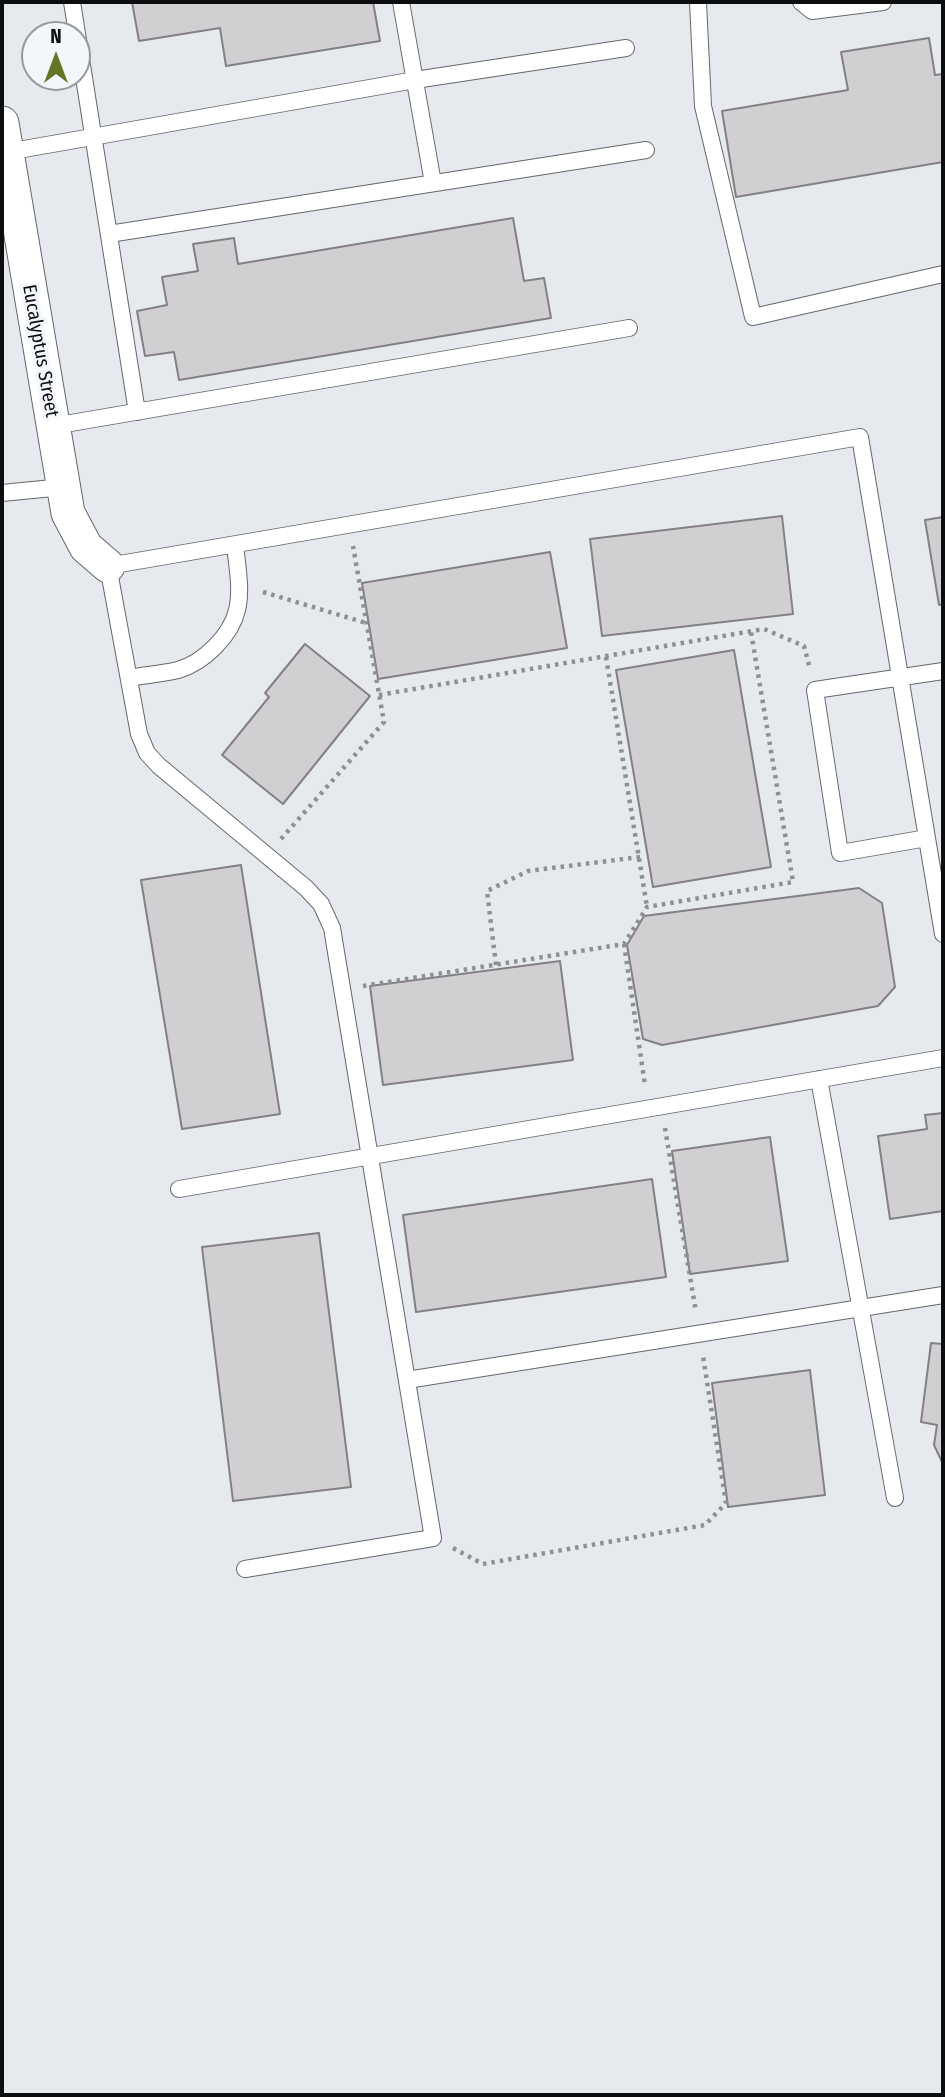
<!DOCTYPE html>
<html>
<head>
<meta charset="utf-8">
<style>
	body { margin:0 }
	#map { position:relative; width:945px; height:2097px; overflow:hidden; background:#e6eaee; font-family:"Fira Sans Condensed",sans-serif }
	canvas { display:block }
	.frame { position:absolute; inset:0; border:4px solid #0c0d0e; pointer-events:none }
	.north { position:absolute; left:21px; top:21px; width:70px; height:70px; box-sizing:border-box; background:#f3f7fb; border:2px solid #97999c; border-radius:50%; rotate:0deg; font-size:19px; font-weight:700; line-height:28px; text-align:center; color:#0c0d0e }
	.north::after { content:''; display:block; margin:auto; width:24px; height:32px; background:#617524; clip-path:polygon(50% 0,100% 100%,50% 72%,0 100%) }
</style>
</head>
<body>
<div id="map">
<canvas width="945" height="2097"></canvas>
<div class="frame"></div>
<div class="north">N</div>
</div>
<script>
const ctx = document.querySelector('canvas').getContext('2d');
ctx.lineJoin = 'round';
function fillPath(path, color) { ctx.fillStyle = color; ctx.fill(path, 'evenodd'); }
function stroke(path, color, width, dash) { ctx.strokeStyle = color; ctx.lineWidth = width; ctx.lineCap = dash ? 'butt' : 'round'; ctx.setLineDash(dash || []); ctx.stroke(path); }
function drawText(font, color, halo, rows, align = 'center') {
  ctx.font = font + ' "Fira Sans Condensed",sans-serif'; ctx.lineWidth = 7; ctx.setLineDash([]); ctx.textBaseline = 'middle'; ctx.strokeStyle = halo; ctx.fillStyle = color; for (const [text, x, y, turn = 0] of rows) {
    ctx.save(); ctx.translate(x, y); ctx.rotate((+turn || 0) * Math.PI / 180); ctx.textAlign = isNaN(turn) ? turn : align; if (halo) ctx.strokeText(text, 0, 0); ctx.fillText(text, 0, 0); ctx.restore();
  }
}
const building = new Path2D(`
	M132 2H373L380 41 226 66 220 28 139 41Z
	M929 38 935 75 943 74V162L736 197 722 111 848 90 841 52Z
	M513 218 524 281 544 278 551 318 179 380 174 352 145 356 137 311 167 305 162 277 198 271 193 244 234 238 238 264Z
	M782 516 793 614 602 636 590 539Z
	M943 517V604L939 605 925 520Z
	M550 552 567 648 378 679 362 583Z
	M305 644 370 696 283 804 222 755 269 697 265 693Z
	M734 650 771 867 653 887 616 670Z
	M241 865 280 1114 182 1129 141 880Z
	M859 888 882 903 895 987 878 1006 662 1045 643 1039 627 945 644 916Z
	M560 961 573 1060 383 1085 370 986Z
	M943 1113V1211L890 1219 878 1136 927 1129 925 1115Z
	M770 1137 788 1261 690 1274 672 1151Z
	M652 1179 666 1277 416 1312 403 1215Z
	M319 1233 351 1487 233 1501 202 1247Z
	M931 1343 943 1344V1464L934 1445 937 1425 921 1422Z
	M810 1370 825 1495 728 1507 712 1383Z`);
fillPath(building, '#d2cfd3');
stroke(building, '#848185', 2);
const service = new Path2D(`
	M72 2 137 412
	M401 2 433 183
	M698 2 703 106 753 317 943 274
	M801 2 812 11 883 2
	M7 152 415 80 626 48
	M109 234 646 150
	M53 426 629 328
	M2 493 63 487
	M129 678C145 675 162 674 178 670 203 663 231 636 237 610 242 590 237 565 235 545
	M927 838 840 853 815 690 943 671
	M819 1079 895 1498
	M179 1189 943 1058
	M407 1380 943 1295
	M245 1569 433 1538 332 928 321 904 306 888 159 766 147 753 139 734 108 566 860 437 943 934`);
const minor = new Path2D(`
	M2 123 68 513 86 547 108 566`);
stroke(service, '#65686b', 18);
stroke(minor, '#65686b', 35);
stroke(new Path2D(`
	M263 592 366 623
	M606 657 647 907
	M379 695 764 629 804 646 810 669
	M281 839 384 722 353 546
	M624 944 645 1085
	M496 965 487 891 528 871 640 857
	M363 986 624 944 647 907 793 882 751 632
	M665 1128 696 1312
	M453 1548 483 1564 705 1525 726 1503 703 1356`), '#8e9193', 4.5, [3.5, 5]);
stroke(service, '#fff', 16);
stroke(minor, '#fff', 33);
drawText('19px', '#0c0d0e', '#f3f7fb', [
	["Eucalyptus Street",40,351,80]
]);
</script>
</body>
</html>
